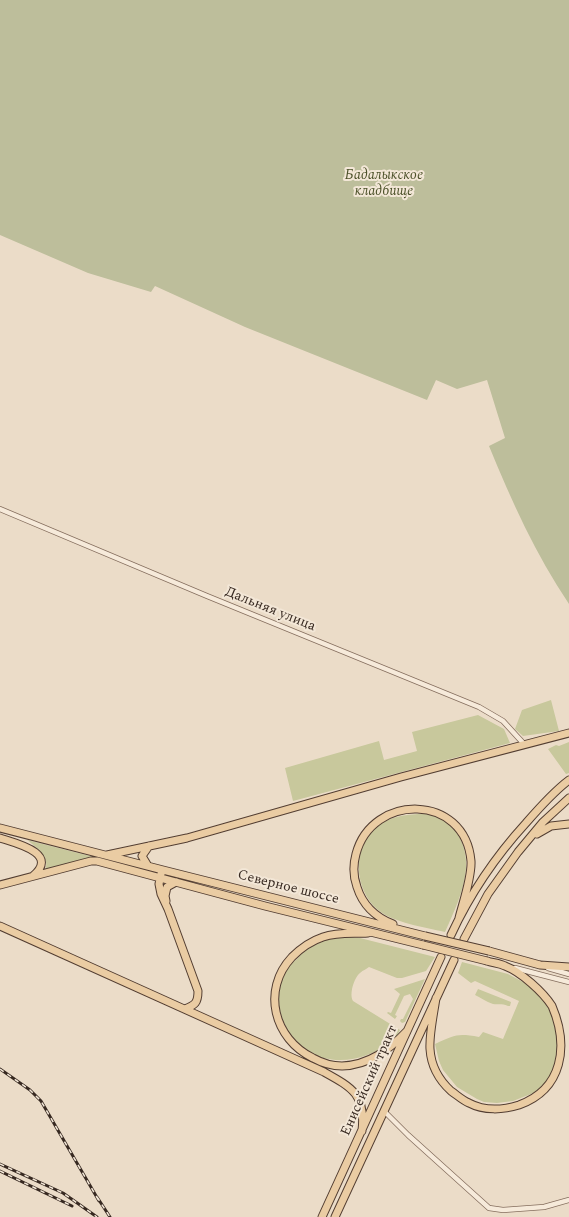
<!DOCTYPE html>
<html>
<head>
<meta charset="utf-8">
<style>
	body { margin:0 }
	canvas { display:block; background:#ebdcc8 }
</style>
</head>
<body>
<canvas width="569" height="1217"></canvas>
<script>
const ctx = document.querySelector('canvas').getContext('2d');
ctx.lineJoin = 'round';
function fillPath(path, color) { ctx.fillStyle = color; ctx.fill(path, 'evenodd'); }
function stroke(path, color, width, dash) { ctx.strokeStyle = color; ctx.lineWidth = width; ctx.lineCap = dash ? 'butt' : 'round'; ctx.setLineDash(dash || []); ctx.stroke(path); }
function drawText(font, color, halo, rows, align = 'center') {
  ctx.font = font + ' Spectral,serif'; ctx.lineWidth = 4; ctx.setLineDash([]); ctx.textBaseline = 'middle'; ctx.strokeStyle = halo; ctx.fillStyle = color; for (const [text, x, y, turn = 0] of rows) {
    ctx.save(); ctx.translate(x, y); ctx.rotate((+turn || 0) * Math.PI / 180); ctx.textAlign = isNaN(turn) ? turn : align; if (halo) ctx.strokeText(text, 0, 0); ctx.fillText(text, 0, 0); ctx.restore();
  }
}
fillPath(new Path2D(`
	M551 700 559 731 523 736 515 729 522 710Z
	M478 715 504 729 510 743 293 801 285 768 379 741 384 760 417 751 412 732Z
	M569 742V773L566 774 548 749 556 745 559 746Z
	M418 814C424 814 431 814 436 816 457 824 468 848 466 869 464 891 454 912 445 932 424 927 394 923 378 910 354 890 351 846 378 826 389 817 404 815 418 814Z
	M27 840 94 857 45 870C51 857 36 847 27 840Z
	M345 936 360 938 435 957 426 971 402 978H397L369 967C367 969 363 970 360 973 354 978 349 994 353 1001L400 1030C395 1043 380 1050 367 1055 336 1067 300 1058 285 1025 280 1015 278 1005 279 993 280 985 283 974 288 967 290 964 294 962 297 959 303 952 309 946 318 942 327 938 336 937 345 936Z
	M462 962 508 974 523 982 534 990 543 998 553 1011 562 1049 549 1080 536 1092 513 1101 497 1103 484 1102 477 1099 457 1087 443 1070 439 1061 435 1044C455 1035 457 1033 479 1037L483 1032 503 1039 519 1001 475 981 471 983 458 973Z
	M425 979 405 1022 402 1023 400 1021 401 1019H403L413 999 410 994 404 996 395 1015 397 1016 395 1019 387 1013 388 1012 391 1013 400 994 394 989Z
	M478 989 511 1002 510 1006H508C501 1003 498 1005 493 1004 486 1002 480 997 475 995Z`), '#c8c89c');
fillPath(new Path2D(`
	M0 0H569V604C536 555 511 500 489 446L505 438 487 380 457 389 436 380 427 400 245 327 155 286 151 292 88 273 0 235Z`), '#bdbe9b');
const minor = new Path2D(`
	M0 509 207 596 479 707 503 721 524 744
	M515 968 569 982
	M548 968 569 974
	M384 1111 408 1135 489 1208 503 1210 544 1207 569 1200`);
const primary = new Path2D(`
	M0 828 163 870 425 936
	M537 834 551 826 569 824
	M0 838C15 843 60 853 33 876
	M107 855 187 838 401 777 569 733
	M148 866 142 856 149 846
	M161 874 159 884 161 894 168 909 198 991C198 1003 195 1005 185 1009
	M0 885 91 861H97L265 906 423 945
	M166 901 165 896 167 887 176 882
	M393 924C375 917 363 906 357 887 353 876 353 865 356 854 372 793 465 793 471 861 472 877 463 902 459 918
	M0 926 324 1072C353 1088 366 1095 362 1131
	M368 933C352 934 338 932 323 937 311 941 300 949 292 957 261 990 274 1039 313 1058 322 1063 332 1066 342 1066 369 1065 389 1050 407 1031
	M451 935C470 894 495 857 526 823 539 808 553 792 569 780
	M464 939 488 894 518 852 543 822 569 798
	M489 951 540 965 569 967
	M436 998C434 1012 429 1035 430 1049 431 1065 439 1080 451 1091 457 1095 462 1100 469 1103 484 1111 503 1110 519 1105 563 1089 569 1046 552 1006 543 992 521 972 505 966 499 963 493 963 487 961
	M322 1217 441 957
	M335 1217 454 960`);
stroke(minor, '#856e5e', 6);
stroke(primary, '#533e32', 9);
stroke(minor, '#f6eada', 4.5);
stroke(primary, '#eacca3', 7);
const rail = new Path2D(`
	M0 1069 30 1090 41 1101 99 1201
	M0 1164 63 1193 97 1217
	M0 1171 72 1206
	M97 1197 110 1217`);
stroke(rail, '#372921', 3);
stroke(rail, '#f3e7d7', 1.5, [4.5]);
const primaryBridge = new Path2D(`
	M425 936 489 951
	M423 945 487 961`);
stroke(primaryBridge, '#533e32', 9, []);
stroke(primaryBridge, '#eacca3', 7);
drawText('italic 14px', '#4c5129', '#f3e7d7', [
	["Бадалыкское",384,176],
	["кладбище",384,192]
]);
drawText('14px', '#372921', '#f3e7d7', [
	["Дальняя улица",270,610,22],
	["Северное шоссе",288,888,14],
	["Енисейский тракт",370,1081,-66]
]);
</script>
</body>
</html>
